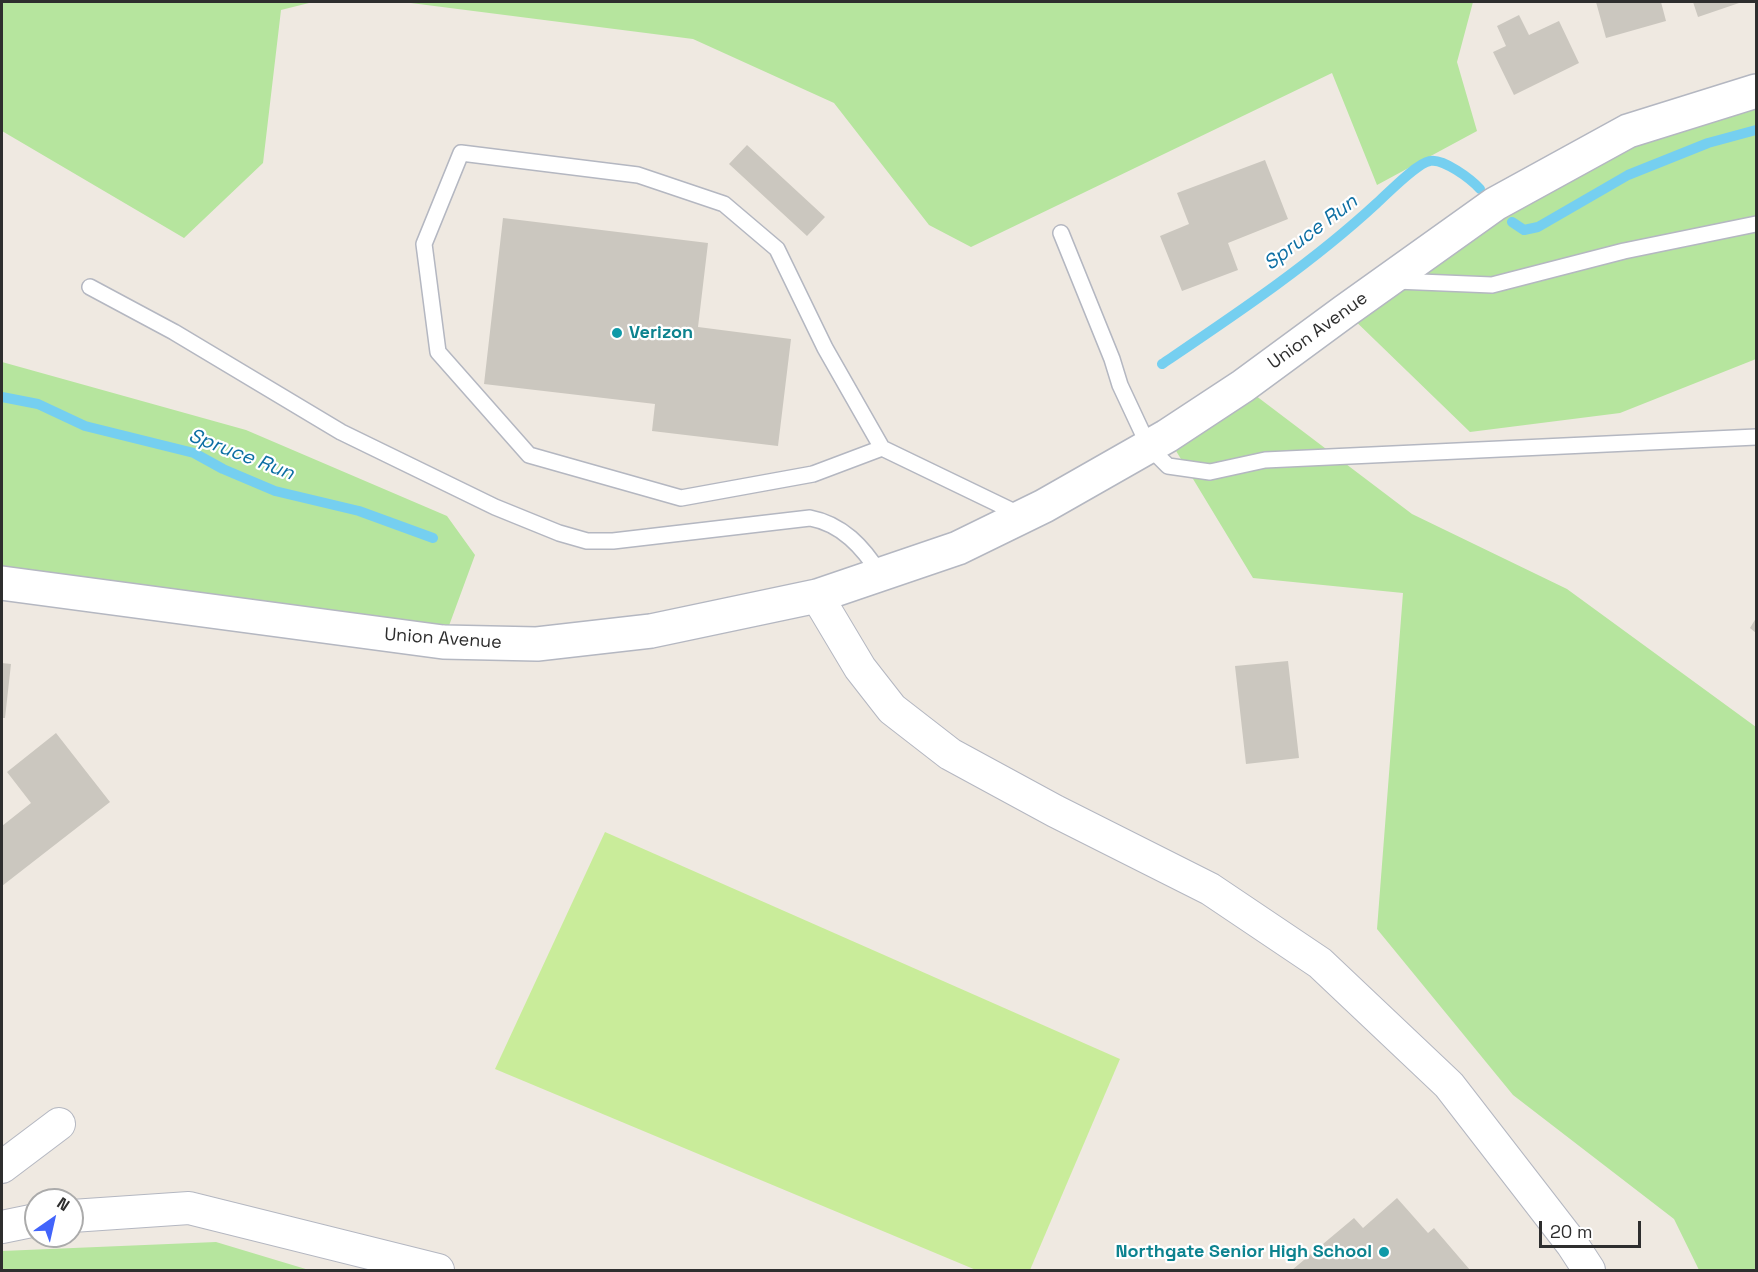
<!DOCTYPE html>
<html>
<head>
<meta charset="utf-8">
<style>
	body { margin:0 }
	#map { position:relative; width:1758px; height:1272px; overflow:hidden; background:#efe9e1; font-family:"Space Grotesk",sans-serif }
	canvas { display:block }
	.frame { position:absolute; inset:0; border:3px solid #2e2e2e; pointer-events:none }
	.north { position:absolute; left:24px; top:1188px; width:60px; height:60px; box-sizing:border-box; background:#fff; border:2px solid #ababab; border-radius:50%; rotate:34deg; font-size:16px; font-weight:700; line-height:24px; text-align:center; color:#2e2e2e }
	.north::after { content:''; display:block; margin:auto; width:21px; height:27px; background:#4264fb; clip-path:polygon(50% 0,100% 100%,50% 72%,0 100%) }
	.scale { position:absolute; left:1539px; top:1221px; width:102px; height:27px; box-sizing:border-box; border:3px solid #2e2e2e; border-top:0; padding-left:8px; font-size:18px; line-height:21px; white-space:nowrap; color:#2e2e2e; -webkit-text-stroke:4px #fff; paint-order:stroke }
</style>
</head>
<body>
<div id="map">
<canvas width="1758" height="1272"></canvas>
<div class="frame"></div>
<div class="north">N</div>
<div class="scale">20 m</div>
</div>
<script>
const ctx = document.querySelector('canvas').getContext('2d');
ctx.lineJoin = 'round';
function fillPath(path, color) { ctx.fillStyle = color; ctx.fill(path, 'evenodd'); }
function stroke(path, color, width, dash) { ctx.strokeStyle = color; ctx.lineWidth = width; ctx.lineCap = dash ? 'butt' : 'round'; ctx.setLineDash(dash || []); ctx.stroke(path); }
function drawText(font, color, halo, rows, align = 'center') {
  ctx.font = font + ' "Space Grotesk",sans-serif'; ctx.lineWidth = 4.5; ctx.setLineDash([]); ctx.textBaseline = 'middle'; ctx.strokeStyle = halo; ctx.fillStyle = color; for (const [text, x, y, turn = 0] of rows) {
    ctx.save(); ctx.translate(x, y); ctx.rotate((+turn || 0) * Math.PI / 180); ctx.textAlign = isNaN(turn) ? turn : align; if (halo) ctx.strokeText(text, 0, 0); ctx.fillText(text, 0, 0); ctx.restore();
  }
}
fillPath(new Path2D(`
	M2 2H313L281 10 263 163 184 238 2 131Z
	M403 2H1473L1457 62 1477 131 1377 185 1332 73 971 247 929 225 834 103 693 39Z
	M1756 91V359L1620 413 1470 432 1345 311 1495 204Z
	M2 362 246 430 447 516 475 555 443 642 2 583Z
	M1243 386 1412 514 1567 589 1756 727V1270H1699L1674 1219 1513 1095 1377 929 1403 593 1253 578 1167 436Z
	M216 1242 309 1270H2V1251Z`), '#b6e59e');
fillPath(new Path2D(`
	M605 832 1120 1059 1030 1270H976L495 1069Z`), '#c9ec9a');
stroke(new Path2D(`
	M1512 222 1524 230 1538 227 1628 175 1708 143 1756 130
	M1162 364C1236 314 1311 264 1377 203 1388 193 1417 163 1430 161 1443 158 1471 179 1480 189
	M2 397 38 404 85 426 194 453 223 469 275 491 359 511 433 538`), '#75cff0', 10);
fillPath(new Path2D(`
	M1596 2H1661L1666 21 1606 38Z
	M1693 2H1742L1698 17Z
	M1519 15 1529 35 1559 21 1579 63 1514 95 1493 52 1506 46 1497 26Z
	M747 145 825 217 807 236 729 164Z
	M1265 160 1288 219 1228 243 1238 270 1182 291 1160 236 1189 224 1177 193Z
	M503 218 708 243 698 327 791 339 778 446 652 431 655 404 484 384Z
	M1756 618V633L1750 628Z
	M1288 661 1299 758 1246 764 1235 666Z
	M2 663 11 664 5 718H2Z
	M56 733 110 802 2 886V826L31 803 7 772Z
	M1397 1198 1428 1233 1434 1228 1470 1270H1292L1354 1218 1363 1228Z`), '#cbc7bf');
const lane = new Path2D(`
	M1061 233 1112 359 1120 385 1149 447 1168 466 1210 472 1265 460 1756 437
	M1396 281 1492 285 1624 251 1756 224
	M90 287 174 332 341 432 495 507 559 533 587 541H613L810 518C842 524 863 547 880 574
	M882 448 813 474 681 498 529 455 438 352 424 244 461 153 638 175 724 204 777 249 825 348 882 448 1023 516`);
const street = new Path2D(`
	M817 596 860 668 892 709 950 754 1055 811 1210 889 1320 963 1449 1085 1572 1244 1589 1270
	M2 1167 59 1124
	M72 1216 189 1208 438 1270
	M2 1227 36 1220`);
const secondary = new Path2D(`
	M2 583 443 642 537 644 651 631 817 596 958 548 1044 506 1167 436 1243 386 1345 311 1495 204 1628 131 1756 91`);
stroke(lane, '#b4b7c1', 18);
stroke(street, '#b4b7c1', 34);
stroke(secondary, '#b4b7c1', 36);
stroke(lane, '#fff', 15);
stroke(street, '#fff', 32);
stroke(secondary, '#fff', 33);
for (const [x, y, r, color] of [
	[617,333,6,"#0f9aa8"],
	[1384,1252,6,"#0f9aa8"]
]) { const dot = new Path2D(); dot.arc(x, y, r, 0, 2 * Math.PI); ctx.fillStyle = color; ctx.fill(dot); stroke(dot, '#fff', 2); }
drawText('18px', '#2e2e2e', '#fff', [
	["Union Avenue",1318,331,-36],
	["Union Avenue",443,639,4]
]);
drawText('bold 18px', '#0d838f', '#fff', [
	["Verizon",629,333],
	["Northgate Senior High School",1372,1252,"right"]
], 'left');
drawText('italic 20px', '#0d6fa3', '#fff', [
	["Spruce Run",1311,233,-37],
	["Spruce Run",241,455,21]
]);
</script>
</body>
</html>
